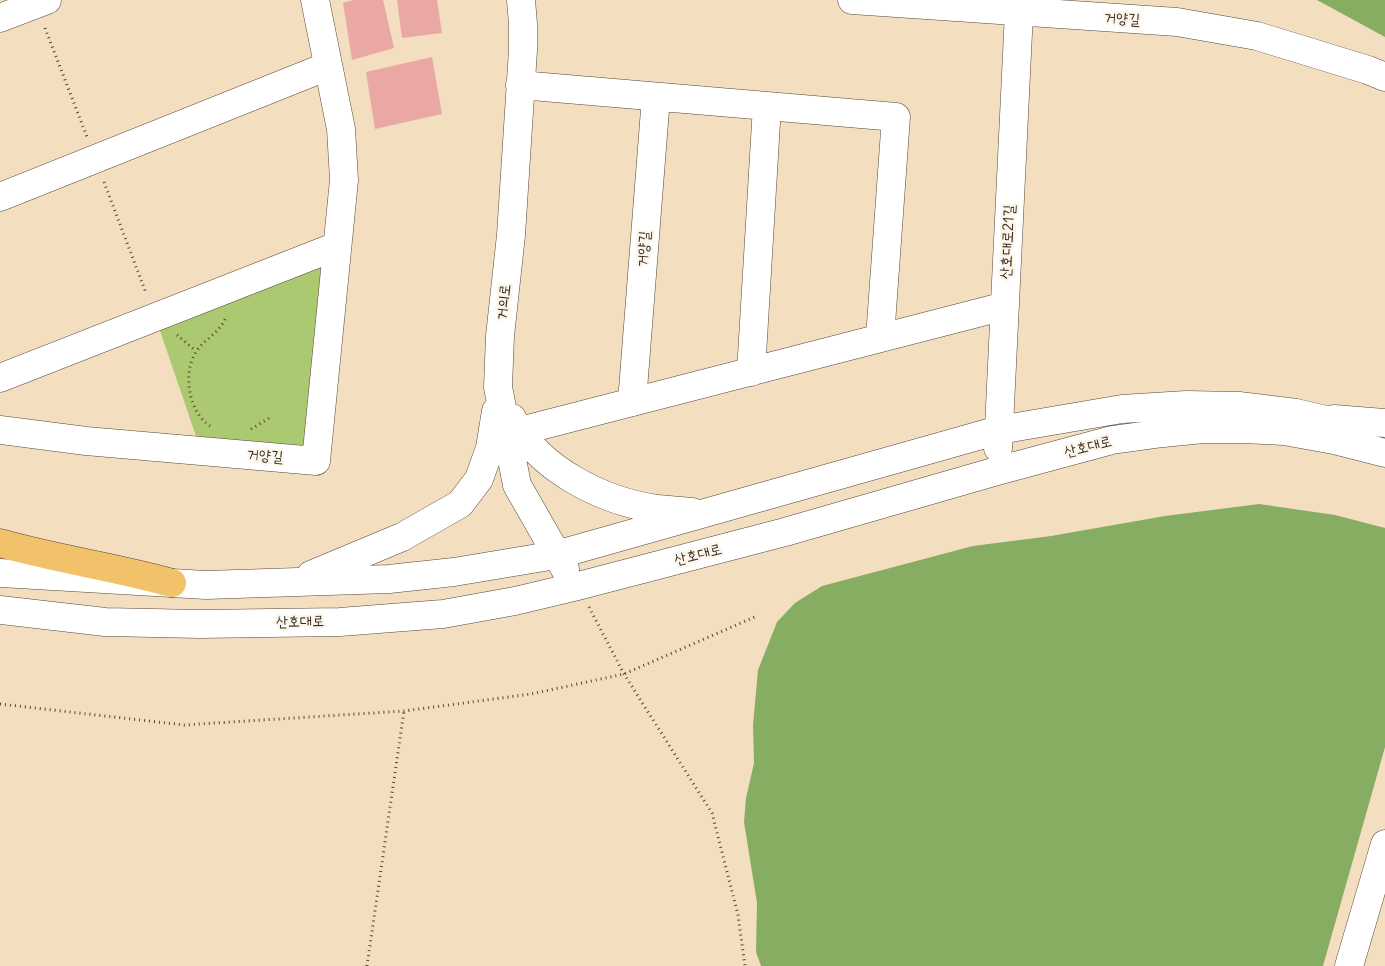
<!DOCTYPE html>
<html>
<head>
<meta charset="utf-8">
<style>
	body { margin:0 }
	canvas { display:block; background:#f3dec0 }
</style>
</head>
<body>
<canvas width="1385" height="966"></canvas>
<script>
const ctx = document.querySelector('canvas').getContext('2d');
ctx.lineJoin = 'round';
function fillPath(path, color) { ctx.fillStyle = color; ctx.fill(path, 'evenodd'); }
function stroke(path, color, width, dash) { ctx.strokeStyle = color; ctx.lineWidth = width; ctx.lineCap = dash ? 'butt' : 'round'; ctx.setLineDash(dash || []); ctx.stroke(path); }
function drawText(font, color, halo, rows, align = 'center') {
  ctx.font = font + ' Delius,"Poor Story",sans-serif'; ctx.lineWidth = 5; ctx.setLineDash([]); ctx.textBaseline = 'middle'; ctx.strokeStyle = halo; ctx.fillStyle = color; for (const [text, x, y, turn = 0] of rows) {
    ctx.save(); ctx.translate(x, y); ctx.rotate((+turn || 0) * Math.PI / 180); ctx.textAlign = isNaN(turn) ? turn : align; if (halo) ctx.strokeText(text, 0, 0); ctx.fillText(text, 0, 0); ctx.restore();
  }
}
fillPath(new Path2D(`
	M334 252 312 457 200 448 156 319Z`), '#aac970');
fillPath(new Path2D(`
	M1317 0H1385V37Z
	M1259 504 1335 515 1385 528V747L1323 966H761L756 952 757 903 744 822 746 798 754 763 753 725 758 670 777 622 795 603 822 586 973 546 1051 536 1165 516Z`), '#87ad62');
fillPath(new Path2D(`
	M353 0H383L394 48 352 60 343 3Z
	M397 0H437L442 33 402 38Z
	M432 57 442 114 375 129 366 72Z`), '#eaa8a4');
const minor = new Path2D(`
	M521 0 523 24V50L511 235 500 336 498 387 517 485 565 569
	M852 0 1177 22 1257 36 1368 70 1385 77
	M0 18 47 0
	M520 85 896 117 880 338
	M0 197 328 66
	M751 372 767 106
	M0 378 337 246
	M632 402 656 97
	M512 418C538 469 602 501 657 509 668 510 680 511 692 512
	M1334 419 1385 423
	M0 430 86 441 316 461 344 180 341 129 315 0
	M520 431 1005 306
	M998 448 1019 12
	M0 573 206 585 389 579 454 572 556 555 999 430 1122 409 1186 405 1239 406 1296 413 1352 426
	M311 575 402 537 460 504 479 479 490 448 496 411
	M0 610 105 622 200 624 340 622 443 614 515 601 578 586 785 532 997 471 1112 440 1163 433 1203 429H1244L1284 431 1334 440 1385 453
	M1349 966 1385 844`);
const highway = new Path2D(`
	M0 543C56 559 115 567 172 583`);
stroke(minor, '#574536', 29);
stroke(highway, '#574536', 29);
stroke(new Path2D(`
	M45 28 87 137
	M104 182 146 293
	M177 335 196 351
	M210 426C189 412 182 374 196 352 204 339 219 334 226 317
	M251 429 271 417
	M589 607 624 674 712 813 738 915 745 966
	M0 704 184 725 404 711 531 694 624 674 757 616
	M367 966 404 711`), '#574536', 3, [1, 4]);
stroke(minor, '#fff', 28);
stroke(highway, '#f2c26a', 28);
drawText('15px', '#3b2a1e', '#fbf7ec', [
	["거양길",1122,19,4],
	["산호대로21길",1008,242,-87],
	["거양길",644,249,-86],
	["거의로",504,302,-84],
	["산호대로",1088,447,-14],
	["거양길",265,456,5],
	["산호대로",698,555,-14],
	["산호대로",300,622,-1]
]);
</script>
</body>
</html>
